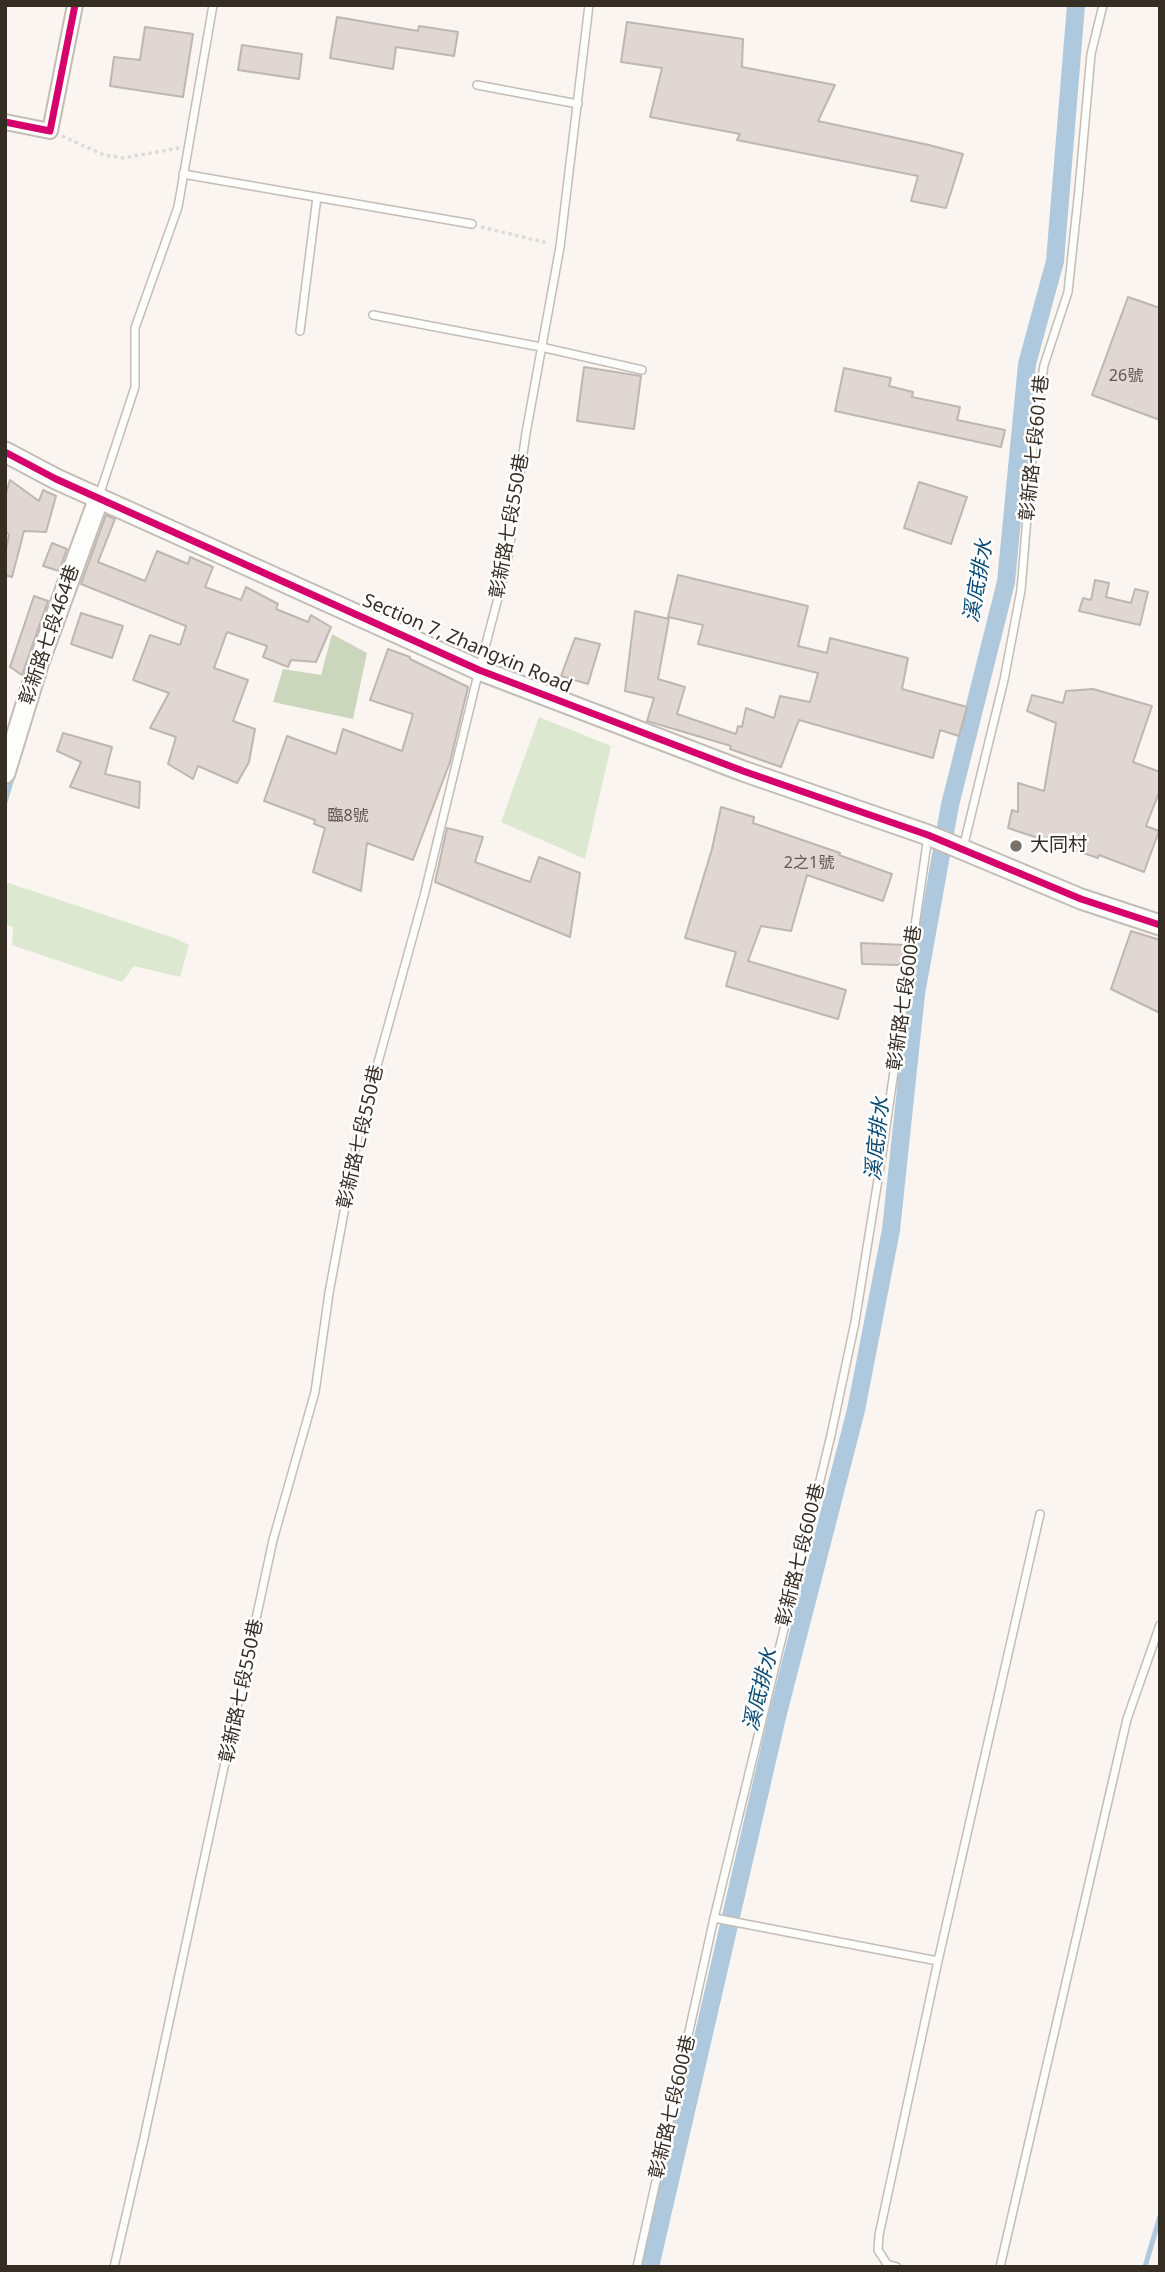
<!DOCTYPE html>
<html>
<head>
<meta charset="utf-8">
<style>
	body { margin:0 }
	#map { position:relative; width:1165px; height:2272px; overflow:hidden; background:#faf5f0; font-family:"Noto Sans",sans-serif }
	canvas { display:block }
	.frame { position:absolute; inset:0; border:7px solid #362d23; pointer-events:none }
</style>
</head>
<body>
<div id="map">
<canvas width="1165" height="2272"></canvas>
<div class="frame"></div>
</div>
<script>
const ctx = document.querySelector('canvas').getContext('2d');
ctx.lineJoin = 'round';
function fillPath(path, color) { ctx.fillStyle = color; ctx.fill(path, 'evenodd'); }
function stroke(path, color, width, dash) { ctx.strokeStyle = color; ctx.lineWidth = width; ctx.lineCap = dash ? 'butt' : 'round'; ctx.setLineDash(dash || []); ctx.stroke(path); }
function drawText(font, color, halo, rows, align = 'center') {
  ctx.font = font + ' "Noto Sans","Noto Sans TC",sans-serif'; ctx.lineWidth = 5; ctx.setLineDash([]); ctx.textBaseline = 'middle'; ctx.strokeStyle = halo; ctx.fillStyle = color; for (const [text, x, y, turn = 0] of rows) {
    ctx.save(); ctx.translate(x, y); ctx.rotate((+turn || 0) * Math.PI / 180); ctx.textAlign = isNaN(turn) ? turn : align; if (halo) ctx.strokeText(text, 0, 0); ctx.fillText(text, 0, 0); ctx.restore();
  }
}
fillPath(new Path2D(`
	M539 717 611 746 585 859 501 822Z
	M5 882 177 939 189 945 180 977 134 966 122 982 12 945 13 927 5 924Z`), '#dde8d0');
fillPath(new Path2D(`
	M332 634 367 653 353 719 273 702 283 669 321 675Z`), '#cbd7bd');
stroke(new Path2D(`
	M5 802 13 775
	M1145 2267 1160 2216`), '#aec8de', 5);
stroke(new Path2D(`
	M650 2267 778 1713 856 1410 891 1230 916 994 950 805 1006 582 1027 364 1055 261 1076 5`), '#aec8de', 18);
const building = new Path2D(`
	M337 17 418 31 419 26 458 32 454 56 396 47 393 69 330 58Z
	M627 22 743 39 742 67 835 85 818 121 929 145 963 154 946 208 911 201 918 176 737 140 740 134 650 117 662 68 621 62Z
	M145 27 193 34 183 97 110 86 114 57 140 60Z
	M242 45 302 54 299 79 238 70Z
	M1128 297 1160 308V420L1092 395Z
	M584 367 641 376 634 429 577 421Z
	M844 368 891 378 889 386 913 392 912 397 960 407 957 420 1005 430 1001 447 835 411Z
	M10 480 39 501 43 490 56 496 46 532 24 531 12 577 5 575V553L9 535 5 530V496Z
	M919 482 967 497 951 544 904 528Z
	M106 515 115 519 98 562 145 581 157 551 188 564 190 557 213 567 205 587 241 600 246 587 278 604 276 609 308 622 311 615 331 627 316 662 291 660 288 667 263 657 267 646 227 632 214 668 248 680 233 721 255 729 249 762 237 783 198 766 193 779 168 764 176 737 150 728 169 693 133 680 150 635 180 645 186 626 81 584Z
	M52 543 67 549 59 571 43 566Z
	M678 575 808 606 798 646 827 653 830 638 908 658 902 689 967 707 959 736 940 730 933 758 799 720 781 767 730 749 731 746 647 721 654 698 625 691 635 611 669 619 658 679 685 687 677 714 736 734 738 726 742 727 746 708 774 718 780 696 810 702 818 673 698 644 703 625 668 617Z
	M1095 580 1109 583 1106 597 1131 603 1135 589 1148 592 1140 625 1079 611 1083 598 1091 600Z
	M34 596 48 601 22 675 10 667Z
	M81 613 123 626 112 658 71 644Z
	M575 638 600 644 588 684 561 676Z
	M388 649 410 657V659L468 687 450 762 413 860 367 843 361 891 313 872 325 828 314 824 315 820 264 801 287 736 336 754 343 729 402 751 413 714 370 700Z
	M1093 689 1152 706 1133 762 1160 772V790L1146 826 1159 831 1144 872 1099 855 1098 858 1008 828 1012 810 1018 812V783L1044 791 1056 723 1027 711 1032 695 1063 703 1066 691Z
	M63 733 112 747 105 774 140 782 139 808 70 787 81 762 57 751Z
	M721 807 754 817 753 823 840 853 839 855 892 874 883 901 807 875 791 931 761 926 748 961 846 990 838 1019 726 986 736 952 685 938 712 849Z
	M447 828 483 837 475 862 530 882 539 857 580 873 570 937 435 882Z
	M1131 931 1160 940V1013L1111 989Z
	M861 943 906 945 900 965 862 964Z`);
fillPath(building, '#e0d6d2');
stroke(building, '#beb6b1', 2);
const lane = new Path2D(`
	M477 85 578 104
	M183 174 472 224
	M373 315 541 347 642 370
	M300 331 317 197
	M99 496 135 387V328L178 207 213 5
	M963 848 1004 680 1021 590 1034 433 1044 365 1068 292 1079 189 1091 54 1103 5
	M714 1918 938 1961
	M114 2267 144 2138 273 1540 315 1392 329 1293 359 1131 424 896 479 670 507 564 526 433 560 247 589 5
	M637 2267 714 1918 831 1435 855 1322 881 1161 928 836
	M897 2267 887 2264 878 2250 879 2235 938 1961 1040 1514
	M1000 2267 1127 1719 1160 1625`);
const street = new Path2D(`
	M5 122 50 131 75 5`);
const secondary = new Path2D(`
	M5 452 56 479 479 670 743 771 928 835 1081 899 1160 925
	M5 773 39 662 99 498`);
stroke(lane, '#c3bdb6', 10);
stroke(street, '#c3bdb6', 18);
stroke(secondary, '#c3bdb6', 23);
stroke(new Path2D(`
	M62 136 104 155 123 158 179 148
	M481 227 548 243`), '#dedcda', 3.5, [3.5, 3.5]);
stroke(lane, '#fefefd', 7);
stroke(street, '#fefefd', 14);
stroke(secondary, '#fefefd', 19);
stroke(new Path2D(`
	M5 122 50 131 75 5
	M5 452 56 479 479 670 743 771 928 835 1081 899 1160 925`), '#d6006c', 7);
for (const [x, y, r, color] of [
	[1016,846,7,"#7b736b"]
]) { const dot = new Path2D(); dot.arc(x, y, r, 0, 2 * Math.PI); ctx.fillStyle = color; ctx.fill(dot); stroke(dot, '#fff', 2.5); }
drawText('16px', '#60574f', null, [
	["26號",1126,376],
	["臨8號",348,816],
	["2之1號",809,863]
]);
drawText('19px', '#362d23', '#fff', [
	["彰新路七段601巷",1035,448,-84],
	["彰新路七段550巷",510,526,-80],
	["彰新路七段464巷",50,635,-71],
	["Section 7, Zhangxin Road",467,644,23],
	["彰新路七段600巷",905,998,-82],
	["彰新路七段550巷",361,1137,-77],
	["彰新路七段600巷",801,1555,-76],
	["彰新路七段550巷",242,1691,-78],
	["彰新路七段600巷",673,2107,-77]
]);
drawText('19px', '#362d23', '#fff', [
	["大同村",1030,846]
], 'left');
drawText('italic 21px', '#094a75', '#fff', [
	["溪底排水",979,581,-80],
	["溪底排水",878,1139,-84],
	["溪底排水",761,1690,-76]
]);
</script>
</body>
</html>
